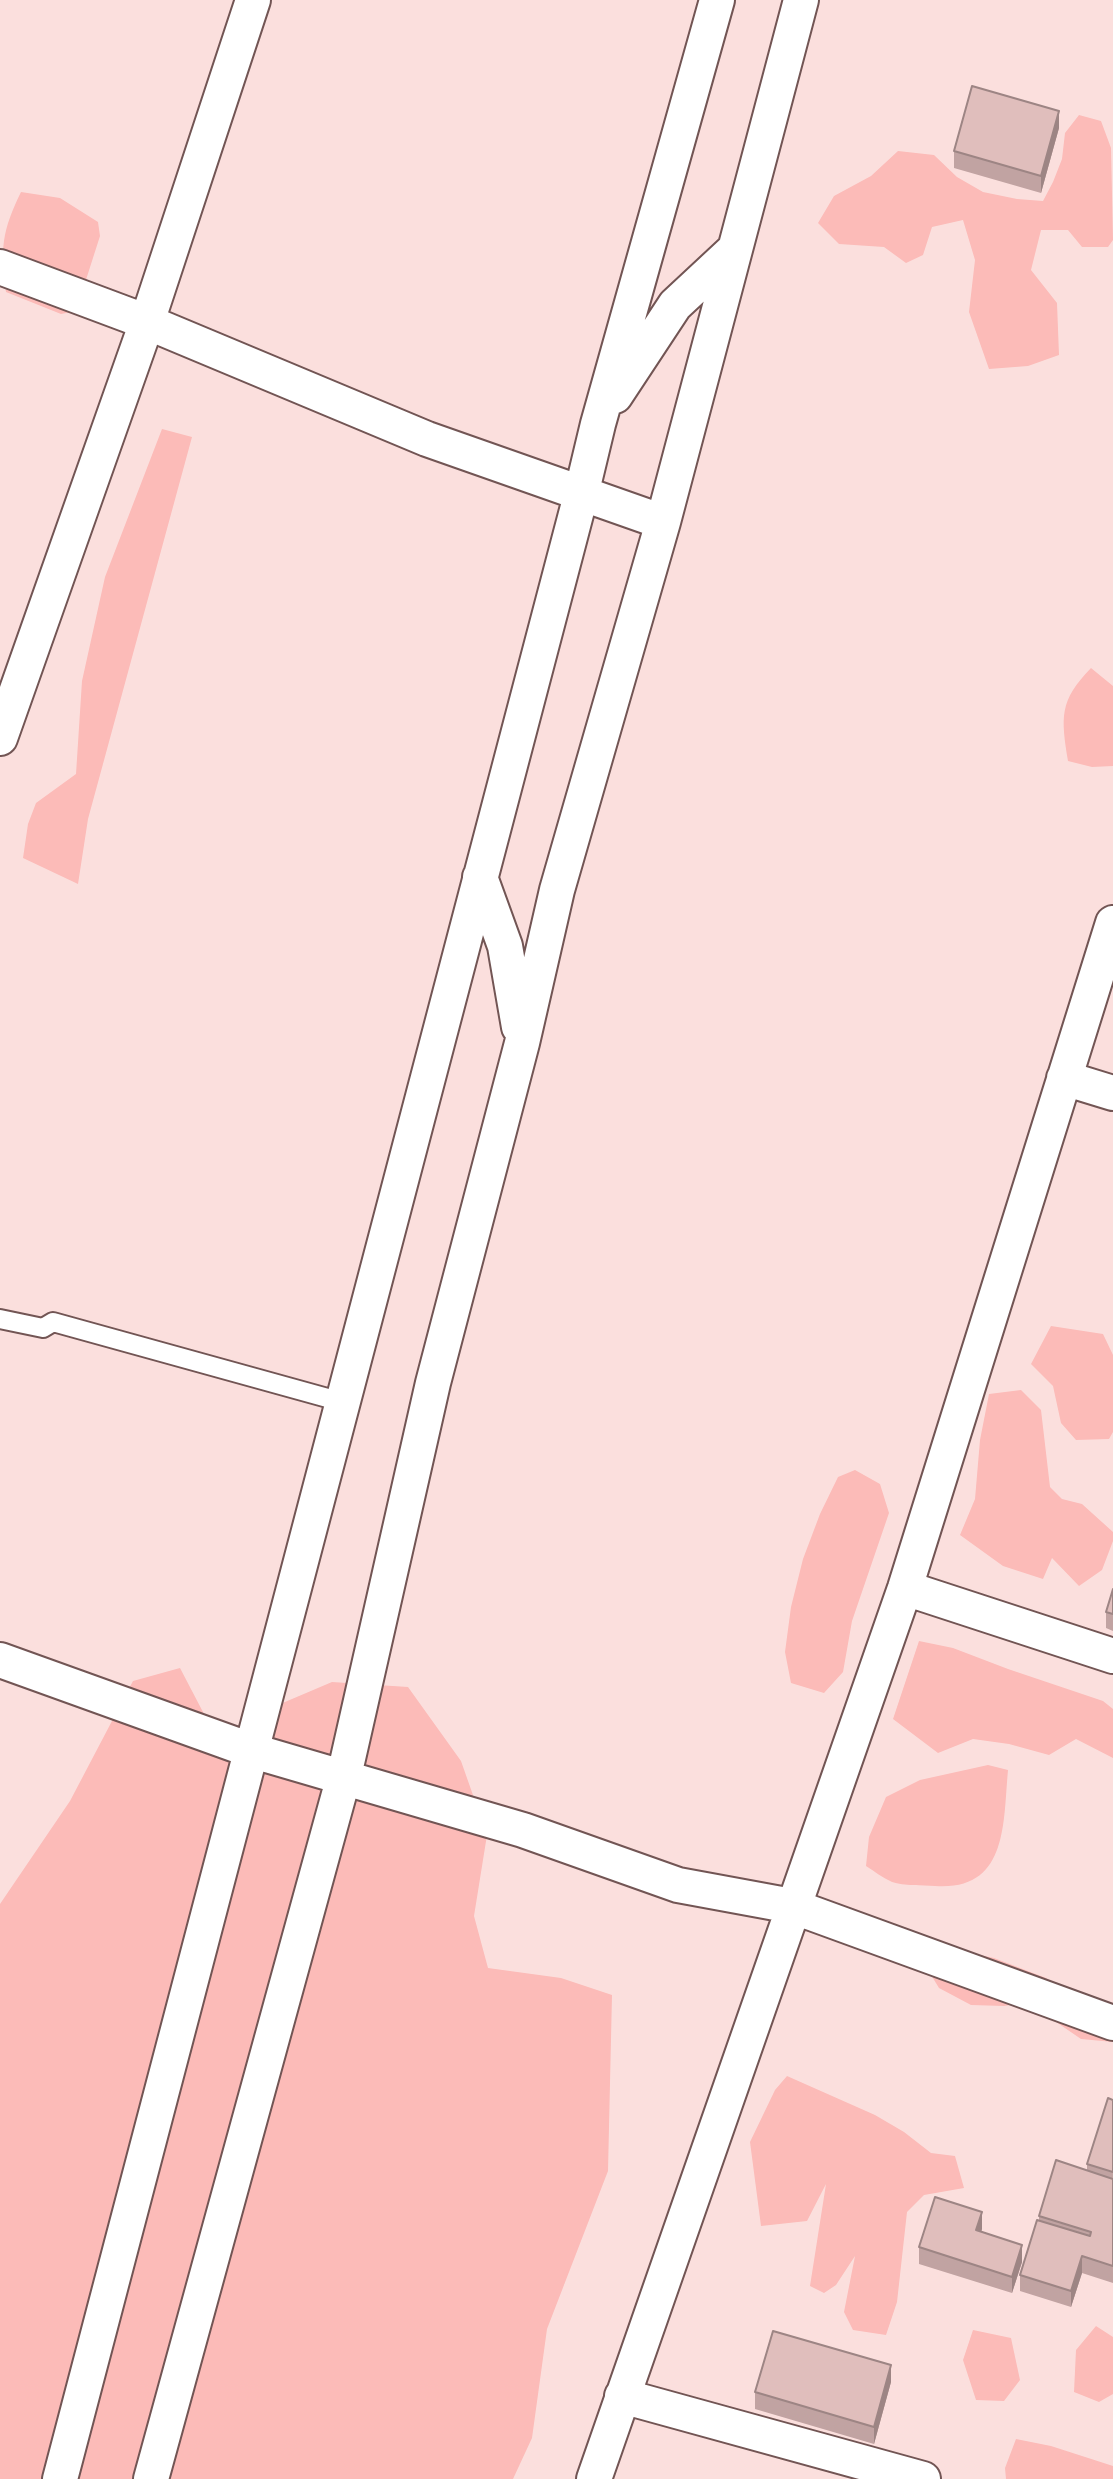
<!DOCTYPE html>
<html>
<head>
<meta charset="utf-8">
<style>
	body { margin:0 }
	canvas { display:block; background:#fbdfdd }
</style>
</head>
<body>
<canvas width="1113" height="2479"></canvas>
<script>
const ctx = document.querySelector('canvas').getContext('2d');
ctx.lineJoin = 'round';
function fillPath(path, color) { ctx.fillStyle = color; ctx.fill(path, 'evenodd'); }
function stroke(path, color, width, dash) { ctx.strokeStyle = color; ctx.lineWidth = width; ctx.lineCap = dash ? 'butt' : 'round'; ctx.setLineDash(dash || []); ctx.stroke(path); }
fillPath(new Path2D(`
	M1079 115 1101 121 1111 148 1113 240 1108 247H1082L1068 230H1041L1031 270 1057 303 1059 355 1028 366 989 369 969 312 975 260 963 220 932 227 923 255 906 263 884 247 839 244 818 223 834 196 871 176 898 151 934 155 957 177 983 192 1017 199 1043 201 1053 182 1062 159 1065 133Z
	M21 192 60 198 98 222 100 236 76 311 61 314 6 292C0 248 2 231 21 192Z
	M162 429 192 437 88 819 78 884 23 858 28 824 36 803 76 774 82 681 105 577Z
	M1091 668 1113 686V766L1092 767 1068 761C1061 717 1059 701 1091 668Z
	M1051 1326 1103 1334 1113 1355V1432L1109 1439 1076 1440 1061 1423 1053 1386 1031 1364Z
	M1021 1390 1041 1410 1050 1487 1062 1499 1082 1504 1113 1532V1541L1102 1570 1079 1586 1052 1558 1043 1579 1003 1566 960 1535 975 1499 980 1440 989 1394Z
	M855 1470 880 1484 889 1513 852 1621 843 1672 824 1693 791 1683 785 1652 791 1607 803 1559 820 1514 838 1477Z
	M919 1641 953 1648 1008 1669 1103 1701 1113 1709V1758L1076 1739 1049 1755 1009 1744 973 1739 938 1753 893 1719Z
	M180 1668 227 1758 252 1716 332 1682 408 1687 461 1761 487 1835 474 1916 488 1968 561 1978 612 1995 608 2171 547 2329 532 2438 513 2479H0V1904L70 1801 133 1681Z
	M988 1765 1008 1770C1003 1824 1008 1891 935 1886 922 1885 904 1886 892 1882 883 1878 874 1871 866 1866L869 1837 886 1797 920 1780Z
	M946 1948 994 1958 1046 1978 1070 1993 1113 2010V2042L1081 2039 1027 2002 1004 2006 971 2005 939 1988 925 1965Z
	M787 2076 875 2115 904 2132 931 2153 955 2156 964 2188 924 2195 907 2212 897 2302 886 2335 853 2330 844 2312 855 2256 836 2285 824 2293 810 2286 826 2184 807 2221 761 2226 750 2142 775 2090Z
	M1096 2326 1113 2337V2394L1099 2402 1074 2392 1076 2350Z
	M973 2330 1011 2338 1020 2380 1004 2401 976 2400 963 2360Z
	M1016 2439 1051 2446 1113 2466V2479H1006L1005 2468Z`), '#fcbbb8');
const service = new Path2D(`
	M0 1319 43 1328 53 1322 342 1402`);
const minor = new Path2D(`
	M0 267 147 322 427 439 663 522
	M615 396 675 305 733 251
	M0 738 147 322 253 0
	M480 877 505 946 519 1027
	M1064 1078 1113 1093
	M905 1588 1113 1656
	M0 1660 253 1751 523 1830 678 1885 792 1906 1113 2023
	M622 2396 923 2479
	M60 2479 581 495 598 424 717 0
	M151 2479 344 1776 433 1383 522 1043 557 890 663 522 801 0
	M594 2479 905 1588 1113 923`);
stroke(service, '#725554', 22);
stroke(minor, '#725554', 38);
stroke(service, '#fff', 18);
stroke(minor, '#fff', 34);
fillPath(new Path2D(`
	M1059 128 1041 193 954 168V151Z
	M1113 1589V1631L1106 1628V1612Z
	M1113 2100V2283L1082 2273 1071 2307 1020 2291V2275L1039 2220V2216L1087 2170V2164Z
	M982 2229 981 2232 1022 2262 1012 2293 919 2264V2247Z
	M891 2382 874 2444 755 2409V2392Z`), '#c1a3a2');
fillPath(new Path2D(`
	M1059 111V128L1041 193V176Z
	M982 2212V2229L976 2247V2230Z
	M1022 2245V2262L1012 2293V2277Z
	M1082 2256V2273L1071 2307V2291Z
	M891 2365V2382L874 2444V2427Z`), '#9d8584');
const building = new Path2D(`
	M972 86 1059 111 1041 176 954 151Z
	M1113 1589V1614L1106 1612Z
	M1108 2098 1113 2100V2172L1087 2164Z
	M1056 2160 1113 2179V2266L1082 2256 1071 2291 1020 2275 1037 2220 1090 2236 1091 2232 1039 2216Z
	M935 2197 982 2212 976 2230 1022 2245 1012 2277 919 2247Z
	M773 2331 891 2365 874 2427 755 2392Z`);
fillPath(building, '#e0bebc');
stroke(building, '#9d8584', 2);
</script>
</body>
</html>
